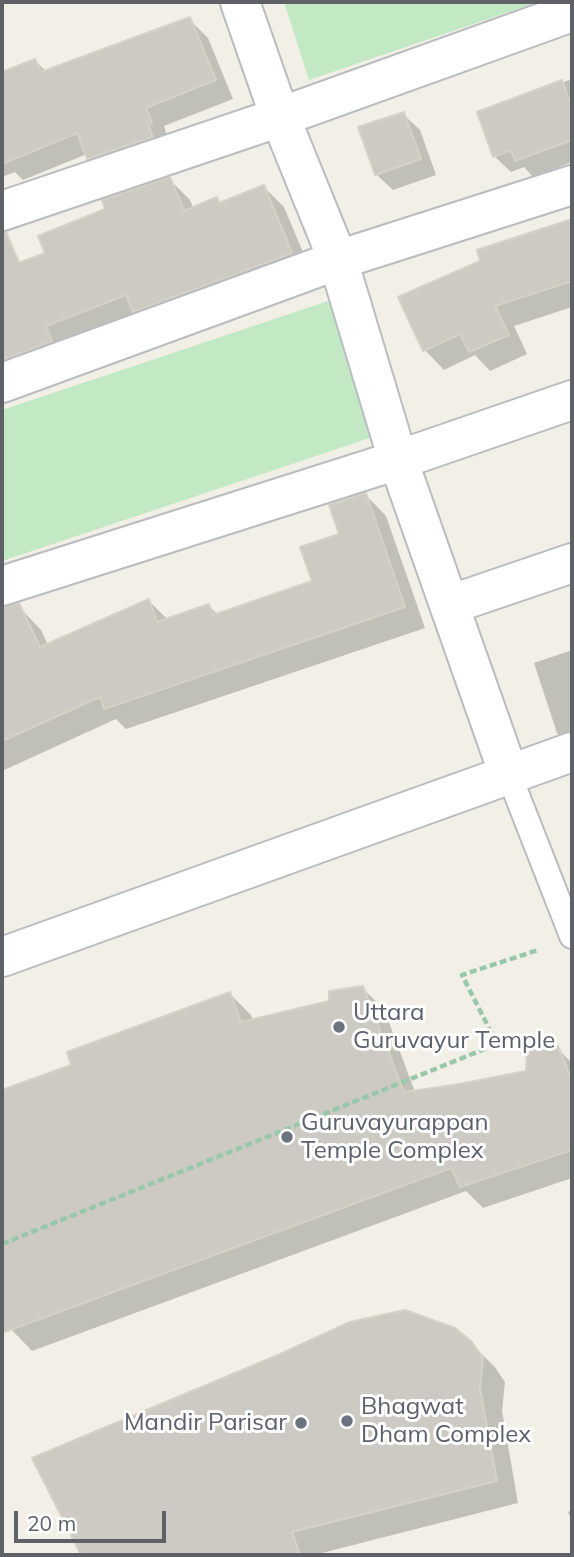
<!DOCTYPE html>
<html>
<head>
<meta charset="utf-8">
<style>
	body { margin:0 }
	#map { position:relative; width:574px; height:1557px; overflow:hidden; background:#f1efe6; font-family:Mulish,sans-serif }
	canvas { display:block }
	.frame { position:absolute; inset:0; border:4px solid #5e6267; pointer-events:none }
	.scale { position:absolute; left:14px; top:1511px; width:152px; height:32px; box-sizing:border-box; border:4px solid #5e6267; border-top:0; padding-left:9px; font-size:21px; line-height:24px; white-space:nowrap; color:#5e6267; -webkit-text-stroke:5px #fff; paint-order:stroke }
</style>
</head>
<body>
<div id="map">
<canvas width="574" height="1557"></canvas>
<div class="frame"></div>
<div class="scale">20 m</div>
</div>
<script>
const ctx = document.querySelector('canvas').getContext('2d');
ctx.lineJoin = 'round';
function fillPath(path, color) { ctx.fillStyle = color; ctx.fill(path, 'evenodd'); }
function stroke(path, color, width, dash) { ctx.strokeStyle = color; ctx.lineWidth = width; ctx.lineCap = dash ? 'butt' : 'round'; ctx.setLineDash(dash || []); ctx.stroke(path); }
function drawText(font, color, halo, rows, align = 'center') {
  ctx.font = font + ' Mulish,sans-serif'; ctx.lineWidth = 6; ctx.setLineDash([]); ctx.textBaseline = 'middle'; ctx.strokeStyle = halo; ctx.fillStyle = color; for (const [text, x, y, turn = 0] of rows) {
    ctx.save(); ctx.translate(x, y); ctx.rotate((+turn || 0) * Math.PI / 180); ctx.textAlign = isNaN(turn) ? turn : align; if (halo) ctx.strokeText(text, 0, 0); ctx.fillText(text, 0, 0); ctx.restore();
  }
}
fillPath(new Path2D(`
	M284 2H538L309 80Z
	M331 300 376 436 2 561V410Z`), '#c2e9c3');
fillPath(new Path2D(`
	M189 19 208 38 233 99 164 126 169 141 107 177 87 154 23 180 15 172 2 177V74L35 61 46 71Z
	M572 79V162L533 177 524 167 511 172 494 156 479 113Z
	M403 114 420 130 436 175 393 190 376 174Z
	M169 179 190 200 194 209 216 200 221 204 264 187 284 207 312 274 2 397V274L47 254 108 210Z
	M572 221V307L514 326 527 354 490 371 475 355 444 370 425 350 400 298 482 261 479 252Z
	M366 495 386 516 425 628 126 729 116 719 2 771V618L21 609 41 630 48 645 149 601 168 620 209 606 218 615 314 582Z
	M572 650V748L557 733 534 663Z
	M362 988 384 1009 415 1092 527 1073 557 1048 572 1063V1178L483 1208 466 1191 32 1351 11 1329 2 1306V1252L12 1248 2 1219V1092L73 1066 230 994 251 1015 253 1021 331 1003Z
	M470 1343 494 1366 505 1382 502 1411 518 1503 314 1555H83L35 1459Z
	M572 1510V1522L568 1512Z`), '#0003');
const building = new Path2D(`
	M190 17 216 80 146 108 152 123 148 124 153 137 87 159 77 133 2 164V72L35 59 41 72Z
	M562 80 572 109V140L515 161 511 150 493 157 477 112Z
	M404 112 421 159 375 175 358 127Z
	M170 177 184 211 217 197 219 203 264 185 292 253 133 312 126 295 46 326 52 341 2 360V232H6L19 263 45 253 38 236 105 209 102 200Z
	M572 219V281L495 306 509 335 469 352 460 334 423 351 398 297 480 261 477 250Z
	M366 493 405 607 104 709 100 697 2 741V607L19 603 40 647 149 599 157 622 209 604 213 615 312 581 300 547 339 534 329 505Z
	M363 986 404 1092 454 1085 526 1071 527 1048 558 1046 572 1081V1150L460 1187 451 1168 2 1333V1090L71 1065 67 1052 230 992 241 1022 329 1001V991Z
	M405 1310 455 1328 471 1341 483 1358 480 1388 497 1481 292 1532 300 1555H81L32 1458 278 1355 350 1322Z`);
fillPath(building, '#cccac3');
stroke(building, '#d6d1c4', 2);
const lane = new Path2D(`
	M509 775 572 936`);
const street = new Path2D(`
	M240 2 280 117 338 260 398 460 509 775
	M2 211 280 117 572 12
	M2 383 338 260 572 185
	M2 586 398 460 572 400
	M449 605 572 563
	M2 957 572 752`);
stroke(lane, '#b9bcc0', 28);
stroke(street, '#b9bcc0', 42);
stroke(new Path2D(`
	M2 1244 497 1044 462 975 538 950`), '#99c8a8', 4.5, [7, 3.5]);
stroke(lane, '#fff', 24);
stroke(street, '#fff', 38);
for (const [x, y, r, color] of [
	[339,1027,7,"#6b7280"],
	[287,1137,7,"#6b7280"],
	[347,1421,7,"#6b7280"],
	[301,1423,7,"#6b7280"]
]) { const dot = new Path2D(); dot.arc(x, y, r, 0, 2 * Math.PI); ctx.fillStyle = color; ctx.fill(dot); stroke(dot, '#fff', 2.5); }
drawText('24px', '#5b616d', '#fff', [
	["Uttara",353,1013],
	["Guruvayur Temple",353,1041],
	["Guruvayurappan",301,1123],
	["Temple Complex",301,1151],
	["Bhagwat",361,1407],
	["Dham Complex",361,1435],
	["Mandir Parisar",287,1423,"right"]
], 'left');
</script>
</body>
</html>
